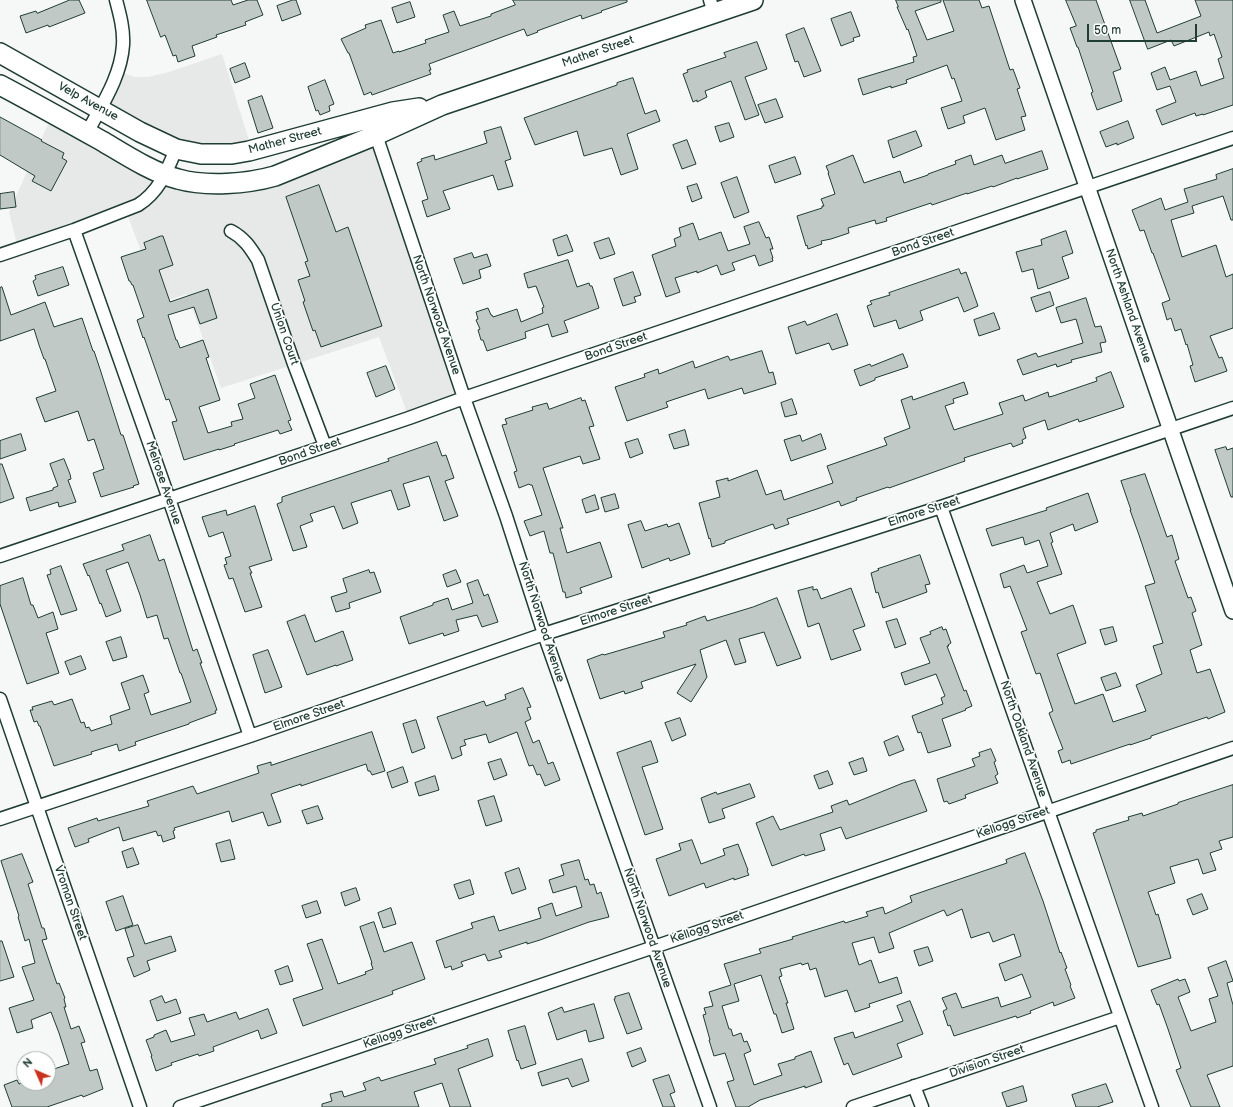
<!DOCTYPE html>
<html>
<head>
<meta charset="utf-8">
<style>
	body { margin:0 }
	#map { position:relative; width:1233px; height:1107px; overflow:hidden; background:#f6f7f7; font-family:"Balsamiq Sans",sans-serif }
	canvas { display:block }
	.north { position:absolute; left:16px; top:1051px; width:40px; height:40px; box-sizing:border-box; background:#fff; border:1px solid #a5b1ae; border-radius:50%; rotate:315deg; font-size:11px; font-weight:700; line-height:16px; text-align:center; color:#1f3d34 }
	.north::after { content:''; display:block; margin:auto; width:14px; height:18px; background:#c8321e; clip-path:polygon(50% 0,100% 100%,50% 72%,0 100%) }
	.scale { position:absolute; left:1087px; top:24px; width:110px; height:18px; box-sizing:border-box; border:2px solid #1f3d34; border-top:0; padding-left:5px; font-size:12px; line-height:14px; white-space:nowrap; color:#1f3d34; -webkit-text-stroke:3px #fff; paint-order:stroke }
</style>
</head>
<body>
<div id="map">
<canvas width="1233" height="1107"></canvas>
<div class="north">N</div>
<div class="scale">50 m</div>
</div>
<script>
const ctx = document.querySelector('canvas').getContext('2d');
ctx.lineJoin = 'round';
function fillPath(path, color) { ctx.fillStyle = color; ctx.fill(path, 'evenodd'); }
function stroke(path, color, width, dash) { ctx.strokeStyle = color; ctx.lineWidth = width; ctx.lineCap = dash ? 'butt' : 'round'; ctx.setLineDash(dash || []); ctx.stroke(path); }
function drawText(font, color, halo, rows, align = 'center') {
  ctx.font = font + ' "Balsamiq Sans",sans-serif'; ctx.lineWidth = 3.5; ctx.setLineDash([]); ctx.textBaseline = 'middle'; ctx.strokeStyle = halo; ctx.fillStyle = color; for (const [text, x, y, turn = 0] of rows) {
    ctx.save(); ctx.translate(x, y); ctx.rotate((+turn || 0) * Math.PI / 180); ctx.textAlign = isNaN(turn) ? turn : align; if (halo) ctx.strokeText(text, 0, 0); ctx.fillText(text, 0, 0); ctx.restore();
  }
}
fillPath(new Path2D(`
	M222 54 252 150 201 154 100 109 117 71 135 77H148L169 72Z
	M53 113 152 169 224 184 376 135 464 398 409 418 379 337 221 388 187 294 160 303 126 211 18 248 9 212Z`), '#e6e9e8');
const building = new Path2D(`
	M70 0H79L85 13 49 27 48 25 26 33 20 16 36 11 37 13Z
	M147 0H231L233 5 248 0H257L263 15 245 22 246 25 216 35 217 37 192 46 195 56 178 62 176 55 173 56 165 35 161 37Z
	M293 0H296L301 14 282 21 277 6Z
	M513 0H627V2L601 11 602 12 582 19 581 15 537 31 538 32 527 36 524 29 429 64 431 70H429L431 74 372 95 371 92 364 95 349 53H348L341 39 366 28 365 25 381 20 393 53 399 51V52L426 43 425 40 449 32 443 15 454 11 460 26 491 16V14L515 5Z
	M896 0H941V2L915 11 927 40 954 31 943 0H979L982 8 989 6 1010 70 1013 69 1020 88 1017 89 1026 116 1021 117 1025 130 996 140 985 108 963 116 965 123 948 129 941 108 962 101 954 78 952 79 947 65 906 80 907 83 891 88V86L863 95 858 79 914 62 913 57 917 56 908 29 907 30 897 7H898Z
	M1066 0H1096L1121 69 1113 72 1122 101 1097 110 1091 93 1093 92 1078 47H1077L1070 28 1076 26Z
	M1130 0H1145L1157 33 1201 16 1195 0H1233V105L1203 115V114L1196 116 1195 113 1162 125 1156 110 1176 102 1170 86 1157 90 1151 73 1165 67 1170 80 1196 71 1201 86 1224 78 1218 59 1222 57 1214 34 1210 36 1209 32 1174 46 1171 40 1148 49Z
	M410 2 415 17 397 23 392 8Z
	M851 12 860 36 853 38 854 41 841 46 831 19Z
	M804 28 821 71 804 77 798 61 795 62 786 35Z
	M757 42 767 69 745 77 759 115 745 120 731 81 705 91 707 97 697 102V100L693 102 683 74 688 72 687 70 726 57 724 53Z
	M245 63 250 77 235 83 230 69Z
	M633 78 645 114 656 110 660 121 627 134 638 169 621 175 612 148 584 156 577 131 535 145 524 118 617 85V83Z
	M325 80 334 104 329 106 330 111 320 115 318 110 316 111 308 87Z
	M262 96 273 128 258 133 248 101Z
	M776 99 783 117 765 123 758 105Z
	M0 117 42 140 41 141 64 153 62 158 67 161 51 191 32 181 35 176 0 155Z
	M1128 121 1134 138 1117 145V143L1106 147 1100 132Z
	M729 123 734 137 720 142 715 127Z
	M501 127 511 159 505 161 513 186 498 190 493 175 443 191 450 209 427 217 422 201 428 199 417 163 422 161 421 159 434 155 435 160 487 143 484 132Z
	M916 131 922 146 893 158 888 141Z
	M687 140 696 164 682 169 673 145Z
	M1042 151 1048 169 1017 179V178L993 187 992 186 967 194V193L932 205 931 203 886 218 887 221 876 224 875 220 848 228 849 233 831 239 821 241 822 244 808 249 807 245 806 246 797 216 822 208V206H824L821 199 835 194 828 173H829L826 166 853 155 864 183 900 171 904 183 928 175V174L956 164 955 161 971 155 974 165 1002 155 1005 163Z
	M795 157 801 174 775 183 769 166Z
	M1233 169V220H1231L1223 196 1192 206 1194 213 1171 220 1182 257 1216 245 1226 277 1233 274V328L1210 336 1219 358 1222 357 1227 371 1195 382 1190 366 1193 365 1187 344 1186 345 1181 329 1175 331 1171 318 1167 320 1162 303 1170 300 1153 253H1152L1144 230 1140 231 1132 210 1161 198 1165 210 1188 202 1184 189 1217 179 1216 175Z
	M737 177 749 212 734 218 721 183Z
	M697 184 702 198 692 202 687 187Z
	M319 185 336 232 348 227 382 326 321 347 315 330 313 331 303 302 305 301 298 280 310 276 305 262 308 261 286 197Z
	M14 192 16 207 0 209V194Z
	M759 222 766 238 769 237 773 249H770L773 258H772L773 261 759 266 755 255 732 263 735 270 721 275 717 265 697 273V271L675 278 680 292 666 297 652 255 676 246 674 239 681 236 679 228 693 223 699 240 721 232 728 251 750 244 744 227Z
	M1066 231 1073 253 1062 257 1069 278 1038 289 1033 269 1022 272 1016 252 1042 245 1041 240Z
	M567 235 573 251 558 256 553 240Z
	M161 236H163L173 265 159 270 170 302 208 289 217 318 200 324 194 307 168 315 176 340H177L180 348 203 340 209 357 206 358 220 400 199 407 208 433 232 426 231 422 243 419 238 404 255 398 250 384 275 375 291 420 288 421 292 430 280 434 278 430 234 444 235 445 219 450V449L184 460 172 422 177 421 169 399 166 400 144 337 143 338 137 320 144 317 133 285H132L130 281H129L121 257 146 249 144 243Z
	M609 238 615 254 600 259 594 243Z
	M472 253 474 258 487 254 491 266 479 270 481 278 463 284 454 259Z
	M568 260 577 287 589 283 590 286H592L599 308 564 321 568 332 552 337 548 324 525 332 526 338 487 351 483 340H481L478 330 480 329 476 320 478 319 476 312 488 308 491 315H492L493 317 517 309 521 322 543 313 542 308 544 307 536 286 528 288 524 274Z
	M63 267 69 285 38 296 33 281 36 279 35 276Z
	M959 269 961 274 966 272 978 306 964 312 958 297 920 311 923 320 899 329 896 320 874 327 867 306 872 304 870 301 890 295 889 293Z
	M633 272 641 295 634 297 636 302 623 306 614 279Z
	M2 287 11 315 45 302 54 327 82 318 93 351H94L100 369 121 435H123L139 484 133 486 134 487 101 497 93 473 104 469 94 439 88 441 78 411 45 422 36 398 56 391 45 359H44L39 345 34 329 0 341V288Z
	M1050 292 1054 305 1036 312 1031 298Z
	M1086 298 1095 327 1101 326 1106 342 1100 343 1102 352 1071 360 1072 362 1057 367 1056 364 1023 375 1017 360 1036 353 1038 357 1083 343 1076 319 1061 323 1056 308Z
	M994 313 1000 329 979 336 974 320Z
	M837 314 848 345 832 350 829 343 796 354 788 327 805 321 807 325Z
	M762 351 769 373 773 372 776 384 744 394 742 388 708 399 705 389 666 402 668 407 627 421 615 387 645 377 644 374 658 369 659 374 693 361 695 368 728 356 730 360Z
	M903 354 908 367 875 378V380L860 386 854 370 870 364 871 366Z
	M386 366 395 389 376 397 367 373Z
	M1111 372 1124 407 1079 422 1078 419 1048 430 1045 420 1023 428 1026 438 1022 440 1023 443 1013 447 1011 443 964 458 965 461 889 488 888 487 856 498 857 500 841 506 839 501 817 509 787 519 789 524 775 529 773 524 725 541V543L712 547 710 538 709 539 699 503 720 497 716 481 728 478V481L757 470 766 495 781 490 784 500 833 483 827 466 887 445 884 438 910 428 901 400 912 396 913 400 964 382 968 394 953 399 954 403 945 406 954 430 1003 414 999 403 1023 395 1025 401 1048 392 1049 397 1053 396 1097 381 1096 378Z
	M581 398 582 401 585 400 594 426 589 427 600 459 583 464 580 456 543 468 563 528H560L567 553 600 542 612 577 580 588 582 593 566 598 565 592H563L553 553H550L544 531 530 536 524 521 542 515 532 485H530L529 484 519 488 514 472 517 471 502 425 507 424 505 419 533 410 532 407 547 403 549 409Z
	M792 399 797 414 785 417 781 403Z
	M685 430 689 445 674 449 669 435Z
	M21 434 26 450 0 459V441Z
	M821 434 826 449 791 461 784 440 800 435 802 441Z
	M638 439 643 453 630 458 625 443Z
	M437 442 442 456 446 455 454 478 445 481 458 516 444 521 429 476 403 484 410 506 398 510 391 490 351 503 358 523 343 529 334 506 310 514 313 521 300 526 307 547 293 551 277 504 282 502V497L389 461 388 459Z
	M1226 447 1227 450 1233 448V497H1231L1215 450Z
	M64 459 70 474 71 479 68 480 76 502 59 507 58 502 30 511 26 498 53 490V488L58 486 50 464Z
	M0 464H2L14 498 0 503Z
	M1145 474 1167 537 1172 535 1179 559 1175 561 1188 598 1191 597 1196 611 1192 613 1202 645 1190 650 1197 673 1210 669 1225 712 1208 719 1207 717 1189 723 1151 736V738L1130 745V744L1071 764 1070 760 1062 763 1058 751 1063 749 1049 713 1053 711 1040 673 1036 674 1021 632 1027 630 1010 586 1004 588 1000 574 1024 565 1027 573 1048 566 1039 540 1025 545 1023 537 992 546 986 529 1047 510 1046 508 1088 493 1098 522 1075 531 1073 524 1050 533 1053 542 1051 543 1062 574 1037 582 1050 614 1073 605 1086 643 1057 654 1075 704 1103 694 1113 722 1146 711 1136 685 1162 674 1153 646 1163 643 1145 586 1155 583 1139 535 1130 510H1131L1121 481Z
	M615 494 619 508 605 512 601 498Z
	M595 495 599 509 586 513 582 500Z
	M255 506 272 560 249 567 252 573H250L262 607 245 612 233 578 229 579 224 565 227 564 225 558 231 556 223 532 209 537 202 517 226 510 227 515Z
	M641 521 645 531 667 524 668 527 679 523 690 554 670 561 669 558 642 568 628 525Z
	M150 535 159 561 164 559 193 651 197 649 202 663H200L217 710 215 711 216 713 189 723V724L135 742 136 745 119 751 117 744 91 752 92 754 54 766 40 726H39L37 721 34 722 30 710H33L32 707 52 701 54 705 72 699 81 723 84 722 86 728 89 727 91 731 112 724 110 716 130 709 121 683 143 675 149 692 144 694 151 715 191 702 181 673H180L168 638 164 639 157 615 147 618 140 595 128 562 106 570 121 611 106 617 101 603 100 604 89 575 88 576 83 564 124 550 122 545Z
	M920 555 930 584 925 585 927 592 883 608 878 592 876 593 871 573 879 570 878 569Z
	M61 566 77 610 61 615 47 575 51 574 50 570Z
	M369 570 370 573 374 572 381 592 349 603 350 608 336 612 331 597 347 592 343 579Z
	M456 570 461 582 447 587 443 575Z
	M23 578 31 605H33L38 618 53 612 58 629 46 633 59 673 27 684 0 604V586Z
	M478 580 484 596 488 594 498 622 482 627 477 615 456 620 459 631 444 636 443 633 409 644 400 617 433 605V603L448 598 452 610 473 603 467 584Z
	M813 587V590L817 589 821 599 851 588 865 626 853 630 861 650 831 660 819 623 808 627 798 591Z
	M777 598 801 658 777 666 764 632 739 639 746 662 735 665 726 640 700 650 707 677 691 702 677 693 696 664 641 682 643 688 625 694 624 691 600 699 587 660 603 654 604 655 665 637 663 632 687 625 686 623 705 616 707 621 753 607Z
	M305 615 315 642 343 631 353 660 336 666V665L307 675 287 622Z
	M897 619 906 644 895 648 886 622Z
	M942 627 943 630 946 629 951 643 948 645 949 646H947L964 691 966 690 972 706 965 709 966 710 942 719 951 746 928 753 921 732 918 733 912 716 943 704 941 698 945 696 936 674 905 685 901 673 930 663 920 638 931 634 930 632Z
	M1113 627 1117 641 1105 645 1100 630Z
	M121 637 127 657 113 661 106 642Z
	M268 650 282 687 265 693 253 655Z
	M81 656 86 669 70 675 65 662Z
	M1116 673 1121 686 1106 691 1101 678Z
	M523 688 531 707 527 708 531 719 525 722 533 743 539 740 548 764 553 762 560 780 545 786 540 774 537 775 533 765 529 766 517 732 489 743 486 734 464 740 466 745 460 747 462 755 452 759 437 717 484 701 486 706 506 699 505 695Z
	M680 718 686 735 672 741 665 723Z
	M416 720 425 748 412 753 403 724Z
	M372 732 385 771 372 775 370 771H368L366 764 301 786V784L271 794 281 822 268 826 263 812 232 822 229 811 174 828 175 830 173 831 175 838 163 842 161 835 158 836 156 831 123 841 119 827 88 839 89 842 75 847 68 828 97 818 98 821 149 806 147 801 193 786 197 794 259 773 257 766 271 762V765Z
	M898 736 904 750 889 756 884 742Z
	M651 741 658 762 642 767 663 829 645 835 617 753Z
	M991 749 996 761 994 762 998 774 995 776 998 783 965 795 966 798 949 804 947 801 944 802 937 779 975 766 972 759 980 756 979 753Z
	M863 758 867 771 854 775 849 763Z
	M501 759 507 775 494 780 488 763Z
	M403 767 408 782 392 788 387 773Z
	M828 771 833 784 819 789 814 776Z
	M435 776 439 790 419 796 415 783Z
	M915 780 927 811 846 839 841 827 820 834 825 850 805 856 804 854 772 866 756 823 773 816 780 830 833 812 831 806 847 800 849 805 903 783Z
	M750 784 755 797 722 809 725 818 709 823 701 798 716 792 717 794Z
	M1233 785V837L1219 841 1222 849 1210 853 1216 870 1203 874 1198 859 1170 867 1175 883 1148 892 1156 915 1158 914 1171 958 1138 967 1093 833 1096 832V830L1129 820 1128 817 1142 813 1143 816 1178 804V803Z
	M494 796 502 821 486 826 478 801Z
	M318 806 323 819 307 824 302 811Z
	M230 840 235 859 221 862 216 844Z
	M692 840 701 864 725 855 723 849 738 844 748 870 747 871 749 875 734 880V878L706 888 704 883 669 896 656 859 681 850 679 844Z
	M133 848 139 864 127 868 122 852Z
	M1025 853 1043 901 1060 953 1061 952 1067 968 1065 969 1071 985 1070 986 1075 998 1054 1006 1053 1002 1030 1011 1031 1013 1017 1018 1016 1016 954 1036 950 1025 948 1026 943 1011 947 1009 942 998 956 993 962 1008 998 997 1001 1007 1031 997 1022 974 1005 981 999 964 1021 956 1014 934 993 942 989 932 971 938 962 909 947 916 944 910 889 933 894 948 879 953 874 937 852 943 859 965 871 960 879 983 897 977 902 993 869 1004 870 1007 855 1012 847 990 825 997 816 968 810 970 808 963 802 965 801 963 780 969 782 976 779 977 788 1003H786L794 1029 782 1033 776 1014H774L761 975 734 984 739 1001 722 1006 729 1029H731L733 1036 741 1033 744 1042 747 1041 751 1051 744 1054 754 1085 782 1075 778 1064 795 1059V1057L811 1051 822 1082 805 1088V1086L760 1100 748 1107H736L727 1082 734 1080 725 1053 714 1056 709 1040H710L703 1015 706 1014 704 1008 713 1006 709 992 731 985 724 964 761 953 759 949 793 939 792 937 844 921 845 923 868 916 866 912 883 907 885 914 912 902 910 896 1007 863 1006 860Z
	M22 854 33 882 28 884 42 928H44L47 939 42 940 57 984 59 983 65 998 64 999 66 1007H64L71 1029 79 1026 85 1042 81 1043 90 1071 97 1069 103 1089 83 1097 82 1095 47 1107H12L4 1085 17 1080 19 1084 22 1083H48V1071L69 1064 59 1033 51 1012 31 1020 33 1028 17 1033 9 1008 34 1000 22 967 35 963 29 939 25 941 18 917 19 916 1 861Z
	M579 860 585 880 588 879 590 885 594 884 597 894 601 892 609 917 589 922 540 940 527 944V942L499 951 502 957 488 961 485 954 461 962 463 966 452 970 451 966 445 968 436 941 473 928 471 923 494 916 499 931 541 918 538 908 552 903 556 916 582 907 576 886 553 893 549 880 564 875 561 865Z
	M519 868 526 889 512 894 505 873Z
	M470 880 474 894 459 899 454 885Z
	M356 888 360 900 345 906 341 893Z
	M1202 894 1208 909 1193 915 1187 900Z
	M123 896 133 925 116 931 106 902Z
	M317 901 321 913 306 918 302 906Z
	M391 908 396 924 383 928 378 913Z
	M374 922 384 952 412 942 425 979 392 991 393 994 303 1026 293 999 323 989 307 944 322 939 338 984 366 974 365 972 373 969 371 963H372L360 927Z
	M138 925 145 944 171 936 176 951 147 961 150 970 134 977 127 958 134 956 125 929Z
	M0 941H2L14 977 0 981Z
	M928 947 933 961 919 966 914 951Z
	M1226 961 1233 981 1227 983 1233 1005V1066L1207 1075 1220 1107H1191L1176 1070 1181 1068 1168 1029 1159 1004 1157 1005 1151 990 1178 979 1179 981 1185 979 1190 992 1178 997 1191 1031 1216 1022 1209 999 1218 996 1208 968Z
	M288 966 293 981 280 985 275 971Z
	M629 993 642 1029 627 1034 614 999H615V997Z
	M162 996 165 1003 176 999 181 1013 157 1021 150 1001Z
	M910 1001 923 1034 897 1044 902 1057 853 1075 848 1063 844 1065 834 1038 853 1032 855 1038 903 1021 897 1006Z
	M594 1004 604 1038 589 1042 586 1030 557 1040 548 1013 562 1007 564 1012Z
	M268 1009 277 1033 261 1039 258 1030 213 1047 214 1051 199 1056 198 1054 171 1063 172 1065 156 1071 151 1056H152L146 1040 154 1037V1035L166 1030 171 1042 195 1035 189 1018 204 1014 207 1022 236 1012 239 1019Z
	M525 1026 536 1064 521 1069 518 1060 517 1061 508 1031Z
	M488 1039 493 1056 458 1069 471 1107H450L442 1083 414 1092 419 1107H322V1104L332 1101 330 1094 342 1091 344 1097 366 1090 363 1083 379 1077 381 1081 436 1064 434 1059 468 1048 467 1046Z
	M641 1048 646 1061 632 1067 627 1053Z
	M582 1059 589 1081 572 1087 568 1078 542 1086 538 1073Z
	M669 1075 675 1092 670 1094 675 1107H663L653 1080Z
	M1106 1084 1113 1102 1097 1107H1076L1072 1095Z
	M1023 1086 1027 1101 1007 1107 1002 1093Z`);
fillPath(building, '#c0c9c6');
stroke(building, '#1f3d34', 1);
const minor = new Path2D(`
	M710 0 714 13
	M87 133C101 106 121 77 123 45 124 30 120 15 116 0
	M376 135 464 398 506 516 544 634 710 1107
	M74 230 169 499 250 736
	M231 231C244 238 250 247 258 260L294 364 325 446
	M0 255 74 230 138 205C159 192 167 171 176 149
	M941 507 1152 1107
	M0 556 409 418 464 398 1233 138
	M0 699 140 1107
	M0 819 250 736 544 634 941 507 1233 408
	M914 1086 922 1107
	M180 1107 654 947 1233 748
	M853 1107 1120 1017`);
const tertiary = new Path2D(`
	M1023 0 1233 611`);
const primary = new Path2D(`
	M0 53 140 132 176 149 201 154H232L249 151 393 112 419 108
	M0 85C34 103 68 122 102 141 124 154 153 173 178 179 206 187 247 184 275 176L376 135 442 105 753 0`);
stroke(minor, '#1f3d34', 15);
stroke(tertiary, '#1f3d34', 18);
stroke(primary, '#1f3d34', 22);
stroke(minor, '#fff', 12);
stroke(tertiary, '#fff', 15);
stroke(primary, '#fff', 19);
drawText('12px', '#1f3d34', '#fff', [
	["Mather Street",598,52,-19],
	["Velp Avenue",88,102,29],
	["Mather Street",285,141,-15],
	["Bond Street",923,243,-19],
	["North Ashland Avenue",1128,306,71],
	["North Norwood Avenue",436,315,71],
	["Union Court",284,334,71],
	["Bond Street",616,347,-19],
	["Bond Street",310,452,-19],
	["Melrose Avenue",163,483,71],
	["Elmore Street",924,512,-18],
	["Elmore Street",616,611,-18],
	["North Norwood Avenue",541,622,72],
	["Elmore Street",309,716,-19],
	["North Oakland Avenue",1023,739,71],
	["Kellogg Street",1013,823,-19],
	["Vroman Street",70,903,71],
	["North Norwood Avenue",647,928,71],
	["Kellogg Street",707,928,-19],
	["Kellogg Street",400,1033,-19],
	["Division Street",987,1062,-19]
]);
</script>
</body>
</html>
